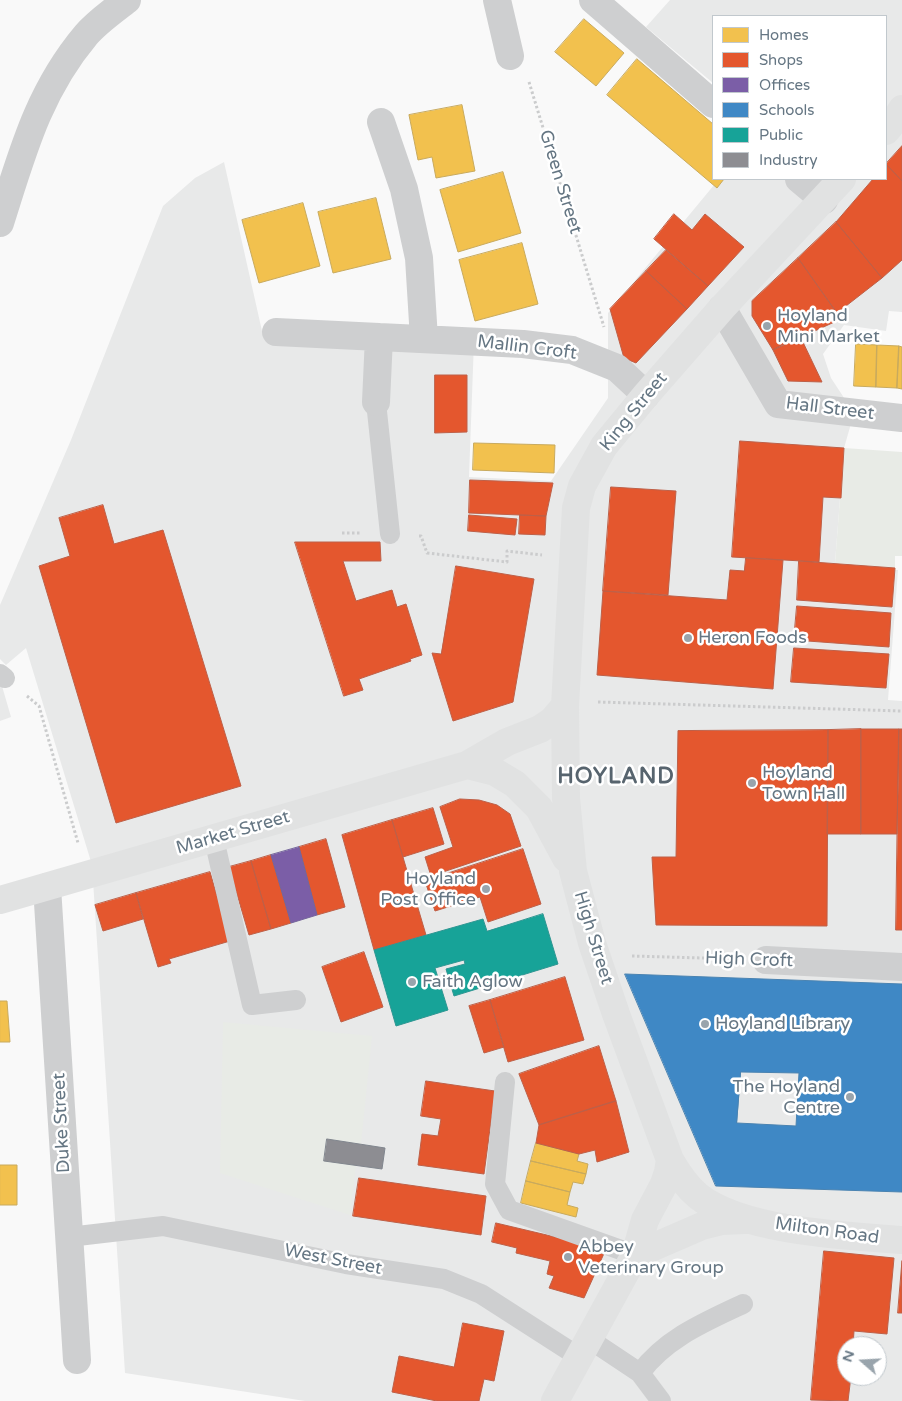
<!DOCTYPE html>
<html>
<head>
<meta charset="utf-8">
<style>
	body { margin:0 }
	#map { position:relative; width:902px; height:1401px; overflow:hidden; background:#f9f9f9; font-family:"Varela Round",sans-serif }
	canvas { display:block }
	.legend { position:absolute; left:712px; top:15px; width:175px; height:165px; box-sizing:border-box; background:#fff; border:1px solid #c1c8cd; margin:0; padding:6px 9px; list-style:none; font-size:15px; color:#657683 }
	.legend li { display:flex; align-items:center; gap:10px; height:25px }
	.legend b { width:25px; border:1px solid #c1c8cd }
	.north { position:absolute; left:837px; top:1336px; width:50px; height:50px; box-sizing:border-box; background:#fff; border:1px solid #c1c8cd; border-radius:50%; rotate:289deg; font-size:14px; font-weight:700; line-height:20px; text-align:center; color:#657683 }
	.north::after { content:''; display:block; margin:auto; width:18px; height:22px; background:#99a4ac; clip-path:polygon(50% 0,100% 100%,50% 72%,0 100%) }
</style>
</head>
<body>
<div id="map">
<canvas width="902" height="1401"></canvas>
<ul class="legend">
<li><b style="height:14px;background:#f2c14e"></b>Homes</li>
<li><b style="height:14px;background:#e4572e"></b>Shops</li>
<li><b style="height:14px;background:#7b5ea7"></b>Offices</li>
<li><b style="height:14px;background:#3f88c5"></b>Schools</li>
<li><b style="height:14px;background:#17a398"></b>Public</li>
<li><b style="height:14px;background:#8d8d92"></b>Industry</li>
</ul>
<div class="north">N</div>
</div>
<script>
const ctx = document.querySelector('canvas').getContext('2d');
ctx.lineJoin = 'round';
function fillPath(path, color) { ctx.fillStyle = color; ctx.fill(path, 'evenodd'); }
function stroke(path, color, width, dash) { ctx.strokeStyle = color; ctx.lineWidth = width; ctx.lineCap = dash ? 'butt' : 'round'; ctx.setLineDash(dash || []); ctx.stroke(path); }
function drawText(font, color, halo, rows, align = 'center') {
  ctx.font = font + ' "Varela Round",sans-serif'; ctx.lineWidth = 5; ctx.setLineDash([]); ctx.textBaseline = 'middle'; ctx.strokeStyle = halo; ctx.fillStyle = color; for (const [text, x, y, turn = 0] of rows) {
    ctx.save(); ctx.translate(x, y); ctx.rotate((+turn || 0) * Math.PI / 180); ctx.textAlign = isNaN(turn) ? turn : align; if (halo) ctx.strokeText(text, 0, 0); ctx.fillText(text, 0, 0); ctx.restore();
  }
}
fillPath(new Path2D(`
	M670 0H902V312L889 311 886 331 844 325 823 354 831 378 854 413 844 448 835 563 895 568V570H898L888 700 902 701V1401H305L125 1373 92 865 26 648 6 665 0 659V605L71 440 163 206 195 178 224 162 262 331 474 341 469 477 551 481 608 398V313L719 179H886V16H713V83L646 27ZM847 1346H877V1376H847Z
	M0 686H2L11 717 0 721Z`), '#e8e9e9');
fillPath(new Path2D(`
	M844 448 902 452V556H895V568L835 563Z
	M223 1022 372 1036 361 1144 328 1140 325 1161 356 1165 350 1215 220 1173Z`), '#e8ebe6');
const homes = new Path2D(`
	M584 19 624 53 596 86 555 52Z
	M637 59 713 124V179H724L717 188 607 95Z
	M462 105 475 171 436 178 432 157 418 160 409 115Z
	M503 172 521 233 458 252 440 190Z
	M376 198 391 259 333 273 318 212Z
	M303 203 320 266 259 283 242 220Z
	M522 243 538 304 475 321 459 260Z
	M856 344 877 345 876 387 854 386Z
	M877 345 899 346 897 388 876 387Z
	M899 346 902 347V389L897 388Z
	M474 443 555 445 554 473 473 470Z
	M0 1001H7L10 1042H0Z
	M536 1143 579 1154 577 1161 588 1164 586 1174 531 1161Z
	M531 1161 586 1174 583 1184 573 1182 570 1192 526 1181Z
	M0 1165H17V1205H0Z
	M526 1181 570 1192 567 1205 578 1208 576 1217 521 1203Z`);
fillPath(homes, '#f2c14e');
stroke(homes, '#c8aa5e', 1);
const shops = new Path2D(`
	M902 146V181L886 164Z
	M886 164 902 181V260L882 278 836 222 873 179H886Z
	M674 214 692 230 705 214 744 247 708 286 654 239Z
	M836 222 882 278 837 313 798 258Z
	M666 250 708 286 687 309 646 271Z
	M798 258 841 319 773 350 752 316V301Z
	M646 271 687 309 636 363 624 358 610 309Z
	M800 336 822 382 788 381 773 350Z
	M435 375H467V432L435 433Z
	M740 441 844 448 841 498 823 497 819 562 732 557Z
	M470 480 553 483 546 516 469 513Z
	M611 487 676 491 668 595 603 591Z
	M103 505 114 544 163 530 241 786 116 823 39 566 70 556 59 518Z
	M469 515 517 519 515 535 468 531Z
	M520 515 546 516 545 535 519 534Z
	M295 542H380L381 561H343L356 601 392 590 397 607 406 604 422 655 410 659 411 661 359 679 363 690 344 696Z
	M746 558 783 560 773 689 597 675 603 591 727 600 730 570 744 571Z
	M799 561 895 568 892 607 797 600Z
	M456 566 534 579 513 702 453 721 432 653 441 654Z
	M797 606 891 613 889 647 794 640Z
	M794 648 889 654 886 688 791 682Z
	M861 729H899L897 834H861Z
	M861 729V834H827L828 730Z
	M899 729H902V930H896Z
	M828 730 827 926 656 925 652 857H676L678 731Z
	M460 799 479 800 497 805 510 814 521 846 431 876 425 857 453 847 440 807Z
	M433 808 444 844 403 857 392 820Z
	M392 820 426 935 374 950 342 835Z
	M326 839 345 907 317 915 299 847Z
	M523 849 541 904 488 922 480 897 435 911 425 881Z
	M271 855 291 923 271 929 251 861Z
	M251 861 271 929 249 935 229 867Z
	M210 872 230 941 169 959 171 963 158 967 136 893Z
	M136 893 143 919 103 931 95 905Z
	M364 952 383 1007 341 1022 322 967Z
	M565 977 584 1040 508 1062 490 1000Z
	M490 1000 504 1047 484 1053 469 1006Z
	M599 1046 616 1101 539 1125 519 1074Z
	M426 1081 495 1091 484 1174 418 1165 422 1134 438 1136 441 1119 421 1116Z
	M616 1101 629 1152 597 1162 595 1150 579 1154 536 1143 539 1125Z
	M359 1178 486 1196 481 1235 353 1216Z
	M496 1223 606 1249 584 1298 549 1288 554 1276 547 1274 550 1261 516 1253 517 1248 492 1242Z
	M824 1251 894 1258 887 1334 854 1331 853 1346H847V1376H851L848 1401 811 1400Z
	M902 1261V1313H898Z
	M463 1323 504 1331 494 1381 484 1379 479 1401H437L392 1392 399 1356 454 1367Z`);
fillPath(shops, '#e4572e');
stroke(shops, '#be6048', 1);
const offices = new Path2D(`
	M299 847 317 915 291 923 271 855Z`);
fillPath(offices, '#7b5ea7');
stroke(offices, '#74659c', 1);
const schools = new Path2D(`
	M625 974 902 984V1192L716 1186ZM741 1072 799 1073 796 1126 737 1123Z`);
fillPath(schools, '#3f88c5');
stroke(schools, '#4a83b1', 1);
const public = new Path2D(`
	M543 914 558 964 454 996 446 969 465 964 464 960 435 968 448 1010 396 1026 374 950 483 919 487 931Z`);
fillPath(public, '#17a398');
stroke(public, '#2e9692', 1);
const industry = new Path2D(`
	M327 1139 385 1148 382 1169 324 1161Z`);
fillPath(industry, '#8d8d92');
stroke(industry, '#81868e', 1);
stroke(new Path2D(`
	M529 82 604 327
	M342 533H362
	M419 536H421L427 553 507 562V551L542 555
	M27 696 39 706 78 843
	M598 702 902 711
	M632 956 736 959`), '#cbcccd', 3, [2.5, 2.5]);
stroke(new Path2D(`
	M376 402 390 534
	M0 674 5 678
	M214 839 252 1005 296 1000
	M505 1082 495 1184 509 1210 635 1255
	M69 1237 163 1226 346 1264 444 1279 481 1294 579 1357
	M589 1339 640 1373 661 1401
	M640 1373C666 1338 705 1322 743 1304`), '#cecfd0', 20);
stroke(new Path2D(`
	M497 0 510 56
	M593 0 713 104
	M381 122 404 189 419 258 424 339
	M799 179 824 200
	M0 223C22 154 38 92 86 35 97 22 113 11 127 0
	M722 308 778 404 902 418
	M276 332 523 344 572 350 617 368 646 395
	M376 402 379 337
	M47 887 77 1360
	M766 960 902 967`), '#cecfd0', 28);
stroke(new Path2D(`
	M886 131 895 120 902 109
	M842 179 722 308 646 395 604 446 582 486 576 508 565 706 566 798 573 871 592 943 616 1014 670 1160C678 1174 686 1186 698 1196 742 1231 846 1236 902 1240
	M467 765 495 772 515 784 539 808 566 858
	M0 900 467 765 507 742 540 729 552 721 565 706
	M635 1255 702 1226 722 1221 745 1220
	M555 1401 635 1255 645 1220 664 1184 668 1172 670 1160`), '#e1e2e2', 28);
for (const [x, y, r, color] of [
	[767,326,5,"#99a4ac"],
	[688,638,5,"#99a4ac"],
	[752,783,5,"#99a4ac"],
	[486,889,5,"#99a4ac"],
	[412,982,5,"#99a4ac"],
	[705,1024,5,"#99a4ac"],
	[850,1097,5,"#99a4ac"],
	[568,1257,5,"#99a4ac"]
]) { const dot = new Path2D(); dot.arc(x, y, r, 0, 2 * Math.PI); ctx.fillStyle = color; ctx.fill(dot); stroke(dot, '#fff', 2); }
drawText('18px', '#657683', '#fff', [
	["Green Street",560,182,73],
	["Mallin Croft",527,348,7],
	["Hall Street",830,409,7],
	["King Street",634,412,-51],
	["Market Street",233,833,-16],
	["High Street",593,938,73],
	["High Croft",749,960,2],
	["Duke Street",62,1123,-93],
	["Milton Road",827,1231,8],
	["West Street",333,1260,11]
]);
drawText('18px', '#657683', '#fff', [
	["Hoyland",777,316],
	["Mini Market",777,337],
	["Heron Foods",698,638],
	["Hoyland",762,773],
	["Town Hall",762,794],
	["Hoyland",476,879,"right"],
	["Post Office",476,900,"right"],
	["Faith Aglow",422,982],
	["Hoyland Library",715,1024],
	["The Hoyland",840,1087,"right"],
	["Centre",840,1108,"right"],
	["Abbey",578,1247],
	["Veterinary Group",578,1268]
], 'left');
ctx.letterSpacing = '1px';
drawText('bold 22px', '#57646e', '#fff', [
	["HOYLAND",616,777]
]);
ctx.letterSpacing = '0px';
</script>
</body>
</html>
